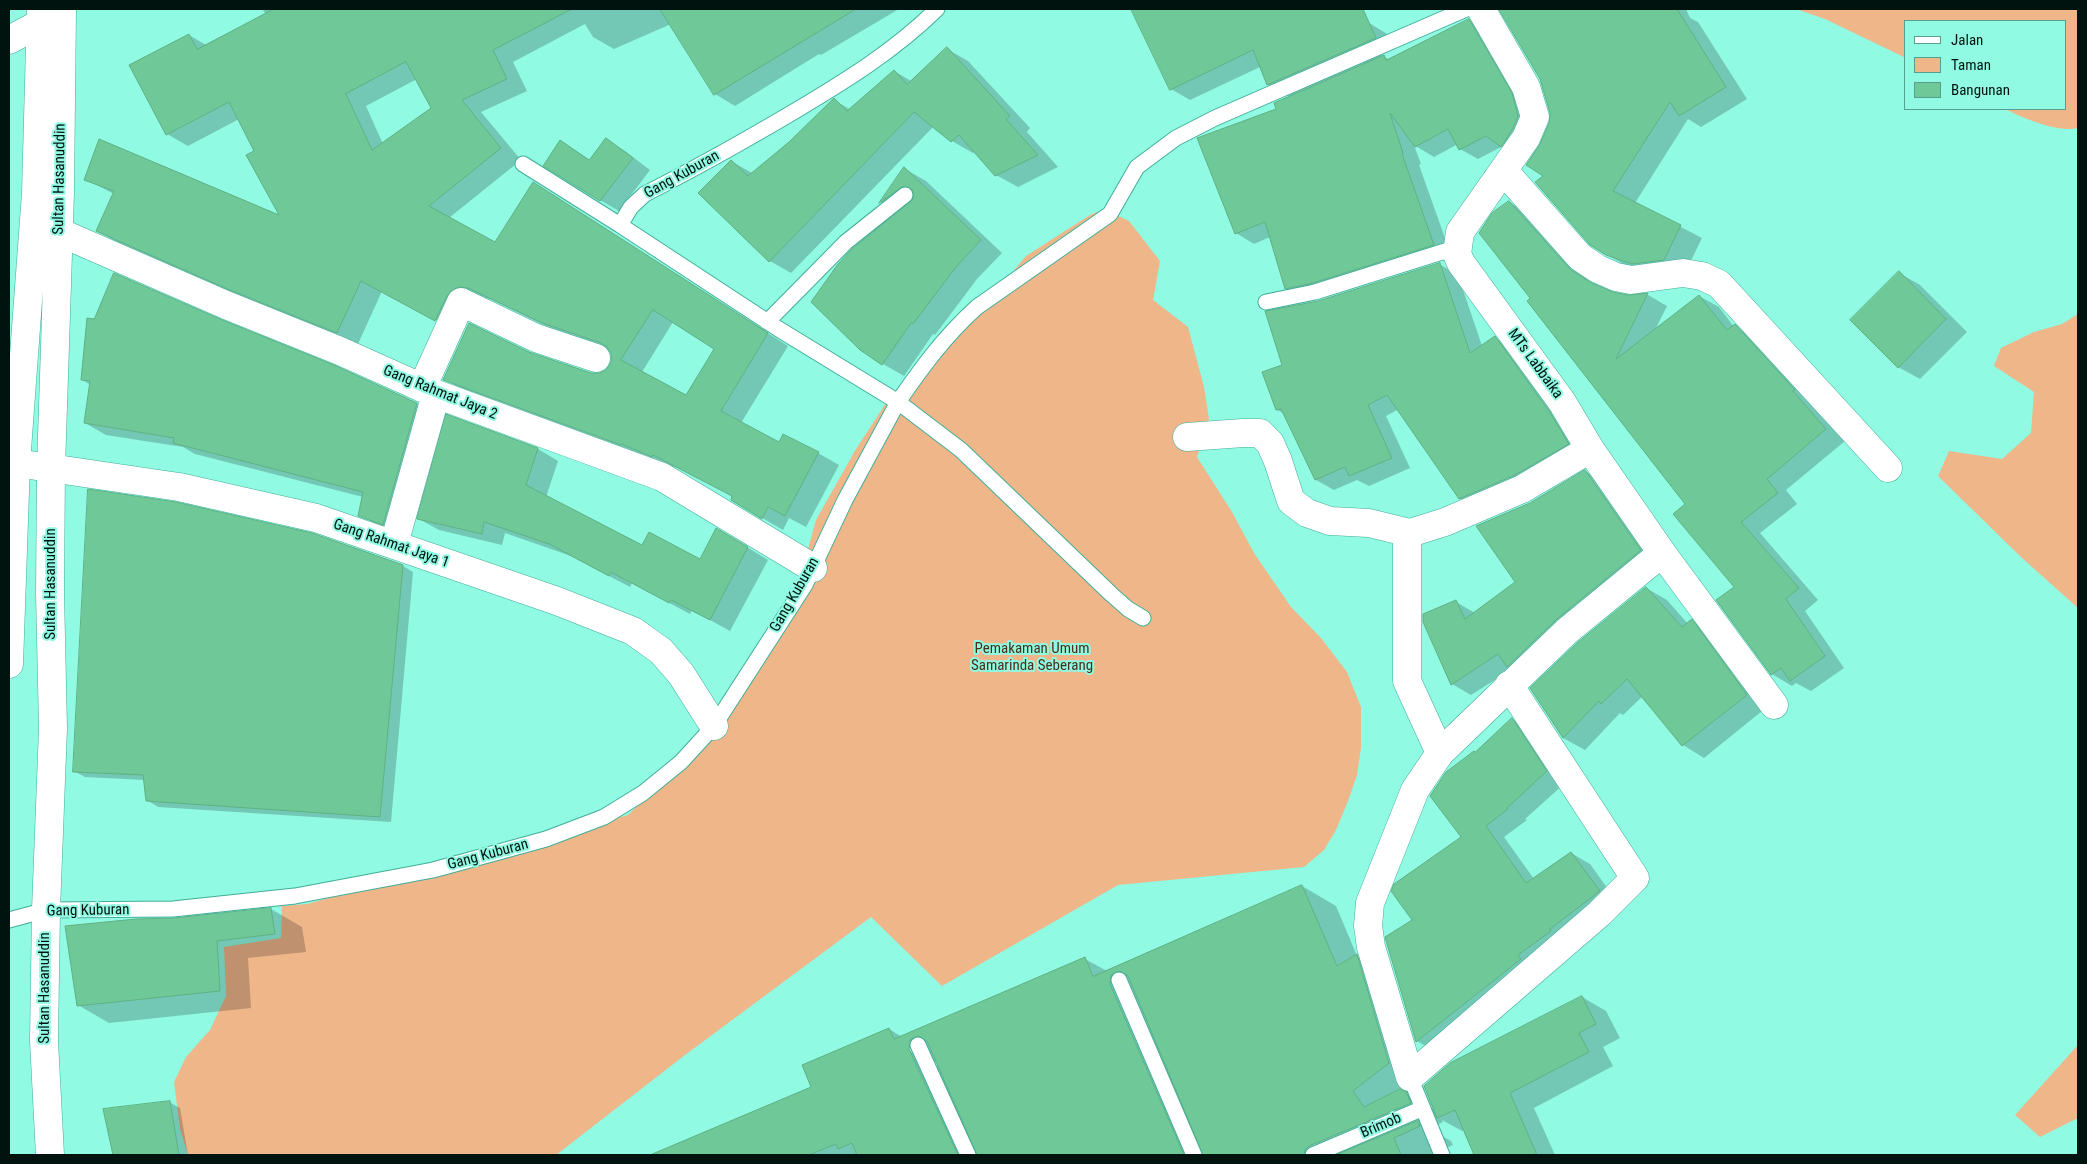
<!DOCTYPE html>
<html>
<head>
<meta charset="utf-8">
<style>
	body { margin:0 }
	#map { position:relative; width:2087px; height:1164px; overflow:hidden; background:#90fae3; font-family:"Roboto Condensed",sans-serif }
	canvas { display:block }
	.frame { position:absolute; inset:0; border:10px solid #00130f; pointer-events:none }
	.legend { position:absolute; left:1904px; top:20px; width:162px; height:90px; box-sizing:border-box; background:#90fae3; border:1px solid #569e8e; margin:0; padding:6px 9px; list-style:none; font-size:15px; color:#00130f }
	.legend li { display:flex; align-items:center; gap:10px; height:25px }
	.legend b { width:25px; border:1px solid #569e8e }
</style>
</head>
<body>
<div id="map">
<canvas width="2087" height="1164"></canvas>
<div class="frame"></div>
<ul class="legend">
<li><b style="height:6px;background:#fff"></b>Jalan</li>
<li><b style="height:14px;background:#efb68a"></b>Taman</li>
<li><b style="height:14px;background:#6fc897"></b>Bangunan</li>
</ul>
</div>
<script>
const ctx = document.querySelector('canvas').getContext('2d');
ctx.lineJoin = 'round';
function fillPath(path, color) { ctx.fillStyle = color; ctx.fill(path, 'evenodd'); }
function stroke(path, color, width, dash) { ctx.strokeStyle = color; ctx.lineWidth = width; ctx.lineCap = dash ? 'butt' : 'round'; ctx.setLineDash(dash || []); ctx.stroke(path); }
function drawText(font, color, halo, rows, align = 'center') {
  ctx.font = font + ' "Roboto Condensed",sans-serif'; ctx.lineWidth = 4; ctx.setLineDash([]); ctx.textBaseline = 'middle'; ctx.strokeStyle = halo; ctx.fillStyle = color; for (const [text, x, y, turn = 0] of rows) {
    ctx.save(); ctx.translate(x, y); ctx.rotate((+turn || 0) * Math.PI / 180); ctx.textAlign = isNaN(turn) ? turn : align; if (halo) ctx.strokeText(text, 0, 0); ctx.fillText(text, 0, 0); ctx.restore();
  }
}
fillPath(new Path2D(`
	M1796 9H2078V128C2058 133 2023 118 2005 109H2066V21H1906V58L1825 19Z
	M1104 209 1129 221 1160 261 1153 300 1188 327 1204 387 1209 419 1197 457 1232 512 1254 553 1291 607 1321 638 1347 672 1361 707V748L1357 775 1348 801 1336 830 1324 850 1304 867 1118 885 942 986 871 917 685 1055 556 1155H188L180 1129 174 1082 186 1057 210 1030 226 996 224 947 281 938 282 906 307 904 628 815 689 756 794 600 816 520 856 449 888 400 927 352 1005 281 1026 256 1090 215Z
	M2078 314V608L2022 558 1938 476 1949 451 2002 459 2031 433 2034 392 1994 366 2001 348 2034 332 2062 324Z
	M2078 1045V1118L2040 1137 2015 1115Z`), '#efb68a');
fillPath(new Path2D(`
	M262 9H899L821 55 819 54 735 106 715 94 671 24 614 49 593 37 585 24 513 62 527 91 481 112 521 160 449 218 495 243 534 183 788 346 741 423 780 443 818 453 839 465 806 527 789 518 783 530 732 500 734 497 675 465 673 468 642 454V456L465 391 444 379 529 353 591 374 599 375 607 371 612 363V354L610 350 564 335 490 299 481 298 457 331 382 291 358 344 254 302 118 243 98 231 114 194 85 179 282 218 256 151 239 119 188 146 167 134 189 35 206 45 266 14ZM417 79 433 109 383 144 366 106ZM673 322 715 348 687 396 642 372Z
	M1132 9H1359L1366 25 1369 23 1389 35 1395 49 1381 55 1390 60 1469 20 1487 31 1529 105 1520 156 1503 146 1478 159 1460 149 1458 144 1434 157 1414 145 1421 164 1419 165 1451 255 1304 298 1286 288 1270 237 1254 244 1236 233 1278 110 1290 97 1268 85 1260 67 1190 100 1171 89Z
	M1500 9H1686L1690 18 1698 22 1747 99 1701 127 1688 119 1635 203 1702 238 1686 271 1628 267 1606 254 1545 176 1541 145 1551 123V112L1542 82Z
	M947 49 968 61 1030 128 1027 132 1058 167 1018 187 996 175 975 151 973 153 952 141 934 126 791 273 770 261 731 161 752 173 790 143 834 100 851 110 894 71 911 81Z
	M606 140 625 151 650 170 619 211 600 200 560 141 590 160Z
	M905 169 926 181 1002 253 977 279 935 335 933 334 904 376 883 364 898 213 881 203Z
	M1509 202 1529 214 1591 283 1612 293 1628 297 1648 295 1667 306 1655 330 1699 296 1719 307 1734 327 1755 337 1845 441 1786 490 1797 504 1760 533 1818 600 1805 611 1844 668 1811 691 1796 683 1792 686 1772 674 1718 601 1736 587 1686 504 1532 299Z
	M1439 264 1458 275 1482 346 1495 338 1514 349 1586 454 1478 509 1459 498 1399 409 1386 416 1410 468 1369 486 1357 480 1334 490 1316 480 1285 414 1277 410 1283 366 1318 302Z
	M1899 273 1920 285 1967 332 1920 379 1898 367Z
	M219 320 417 404 438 416 404 536 381 527 360 515 363 497 195 454 183 447 106 435 85 423 91 385 82 380Z
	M447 416 538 449 558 461 546 497 642 547 700 560 737 541 768 560 730 631 692 610 690 614 632 583 630 587 571 556 505 533 502 545 439 530 419 519Z
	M1585 471 1605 483 1660 562 1512 669 1471 695 1452 684 1456 602 1475 613 1517 583 1530 504Z
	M403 566 413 572 391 822 158 807 147 800 145 780 85 777 74 771Z
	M1646 588 1667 600 1688 624 1692 621 1713 633 1767 707 1704 758 1683 745 1643 696 1623 715 1620 713 1585 750 1563 738 1531 689Z
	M1512 719 1531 730 1565 783 1525 819 1527 820 1504 837 1534 879 1571 853 1590 864 1618 903 1436 1052 1417 1041 1387 937 1414 921 1463 837 1476 753Z
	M1302 886 1336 906 1357 956 1390 975 1422 1082 1407 1094 1435 1110 1582 997 1606 1011 1620 1038 1603 1047 1613 1066 1534 1108 1555 1155H1476L1465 1130 1462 1131 1442 1120 1443 1122 1429 1129 1451 1141 1453 1145 1430 1155H654L813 1087 889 1029 902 1037 1085 959 1107 971ZM909 1047 939 1064V1067L908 1050Z
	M271 909 302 927 306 952 248 958 251 1008 109 1023 78 1005 174 920Z
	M169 1102 180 1108 188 1155H114L104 1110Z`), '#0003');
const building = new Path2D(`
	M274 9H572L493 50 507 79 462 100 501 148 429 206 495 242 533 182 768 333 721 411 779 442 783 434 819 452 785 516 768 507 762 519 731 500 732 496 653 455 652 457 621 444V445L443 380 469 323 529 352 591 373H599L606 370 611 362V354L607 347 601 343 542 323 468 288 459 287 452 290 447 296 435 321 361 281 337 333 232 291 96 231 114 191 84 180 99 139 279 215 246 155 254 151 229 102 166 135 129 65 189 34 197 49ZM406 62 431 108 372 150 346 94ZM653 310 714 349 686 395 621 360Z
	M660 9H856L714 95Z
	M1131 9H1363L1376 38 1267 85 1253 50 1170 90Z
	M1499 9H1677L1726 87 1679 116 1670 102 1613 191 1681 225 1664 260 1632 264 1606 255 1590 245 1535 182 1543 176 1526 165 1540 144 1549 123 1550 113 1540 79Z
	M1469 19 1512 93 1518 116 1512 130 1501 147 1486 136 1459 150 1448 129 1415 147 1390 113 1403 153 1402 154 1434 245 1313 283 1285 289 1265 222 1235 234 1197 138 1276 109 1274 103 1384 55 1386 60Z
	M947 47 1010 116 1006 119 1038 155 995 176 959 135 951 142 914 112 769 262 698 193 731 160 748 176 789 142 834 98 847 111 894 70 907 84Z
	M606 138 633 158 600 201 543 166 560 140 589 160Z
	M904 167 981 240 956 267 913 324 911 323 882 365 860 350 811 302 838 264 852 249 913 199V190L904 186 879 203Z
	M1509 201 1571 270 1592 283 1613 292 1628 295 1648 293 1616 359 1699 295 1727 330 1735 324 1795 390 1793 391 1826 429 1767 479 1778 493 1741 522 1799 588 1786 599 1825 656 1790 681 1781 668 1771 675 1716 600 1734 587 1673 514 1685 504 1527 301 1530 298 1479 233 1492 213Z
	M1440 263 1470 353 1495 336 1549 411 1569 444 1515 475 1459 499 1387 395 1368 405 1392 458 1349 476 1345 467 1315 480 1281 409 1276 410 1262 372 1282 365 1265 311 1318 301Z
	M1899 271 1946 319 1898 368 1850 320Z
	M114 273 220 319 334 365 417 403 383 525 358 516 363 492 173 443 174 438 84 423 90 381 81 380 87 318 94 319Z
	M446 414 538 448 526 485 642 545 649 532 700 559 716 528 748 547 710 620 671 600 669 603 611 572 609 576 549 544 484 522 482 534 417 519Z
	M1585 470 1641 550 1557 619 1507 667 1498 654 1451 685 1423 622V614L1456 600 1465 619 1515 582 1476 526 1530 503Z
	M88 489 176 502 312 533 403 565 380 817 146 801 143 775 73 772Z
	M1646 587 1682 627 1692 619 1747 695 1682 746 1627 679 1601 704 1599 701 1563 738 1530 688 1577 643Z
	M1512 718 1547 771 1507 808 1508 809 1486 826 1526 883 1571 852 1600 891 1550 929 1551 931 1518 955 1521 959 1416 1042 1385 937 1412 920 1391 891 1394 884 1461 837 1430 796 1446 772 1474 751 1475 752Z
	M1302 885 1337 966 1357 954 1389 1063 1353 1091 1364 1107 1400 1089 1406 1092 1411 1103 1309 1146 1305 1150 1304 1155H1203L1128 976 1120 971 1111 975 1110 984 1184 1155H977L927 1041 918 1036 910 1040 909 1049 958 1155H857L852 1143 838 1149 836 1144 809 1155H650L811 1087 802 1065 889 1028 894 1039 1085 957 1093 976Z
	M271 908 275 934 217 941 220 991 77 1006 65 926 136 919 174 918Z
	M1582 996 1596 1024 1579 1033 1589 1052 1510 1093 1537 1155H1474L1455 1110 1437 1118 1424 1086 1450 1063Z
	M170 1101 179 1155H113L103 1109Z
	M1418 1121 1420 1126 1394 1138 1401 1155H1336Z`);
fillPath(building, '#6fc897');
stroke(building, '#5fb083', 1);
const lane = new Path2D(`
	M523 164 620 225
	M1266 302 1315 292 1458 247
	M767 322 846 242 905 195
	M1143 618 1128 609 1111 594 961 450 898 402C923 366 944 337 977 307L1110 214 1137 167 1176 138 1215 118 1466 9
	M9 920 46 910 173 909 295 896 433 870 546 839 604 817 643 793 681 762 714 726 805 585 845 500 898 402 777 328 620 225 631 207 645 194C696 168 746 140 795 111 847 80 894 51 937 9
	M1119 980 1194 1155
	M918 1045 968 1155
	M1410 1077 1442 1155
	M1313 1155 1421 1109`);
const street = new Path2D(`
	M1481 9 1526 87 1535 117 1526 138 1460 232 1457 254 1461 263 1562 402 1590 449 1662 553 1774 705
	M9 40 41 23
	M1504 171 1580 257 1598 269 1616 277 1631 280 1683 273 1702 276 1719 284 1888 468
	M59 232 226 305 340 351 436 394 662 477 813 568
	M422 388 461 302 536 338 596 358
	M1187 437 1243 433H1260L1270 443 1278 461 1291 501 1307 513 1330 521 1369 523 1410 533 1445 522 1522 489 1590 449
	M16 463 179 487 316 518 557 601 633 631 661 651 681 674 714 726
	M1410 533 1407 539V681L1440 753
	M394 544 436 394
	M1509 685 1635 878 1600 913 1410 1077 1371 947 1368 926 1370 903 1415 790 1440 753 1567 631 1662 553`);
const primary = new Path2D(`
	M9 664 16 463 36 193 41 9
	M50 1155 44 1041 46 910 53 728 50 593 51 468 60 192 62 9`);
stroke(lane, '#40ae99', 17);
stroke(street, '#40ae99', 29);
stroke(primary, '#40ae99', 29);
stroke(lane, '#fff', 15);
stroke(street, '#fff', 28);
stroke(primary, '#fff', 28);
drawText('15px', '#00130f', '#90fae3', [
	["Gang Kuburan",682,175,-29],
	["Sultan Hasanuddin",60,179,-89],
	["MTs Labbaika",1535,364,54],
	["Gang Rahmat Jaya 2",440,393,22],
	["Gang Rahmat Jaya 1",391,544,19],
	["Sultan Hasanuddin",51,584,-90],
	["Gang Kuburan",795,595,-60],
	["Gang Kuburan",488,855,-15],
	["Gang Kuburan",88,911,-1],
	["Sultan Hasanuddin",45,988,-90],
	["Brimob",1381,1126,-23]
]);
drawText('15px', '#4a2d15', '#90fae3', [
	["Pemakaman Umum",1032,649],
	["Samarinda Seberang",1032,666]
]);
</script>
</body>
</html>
